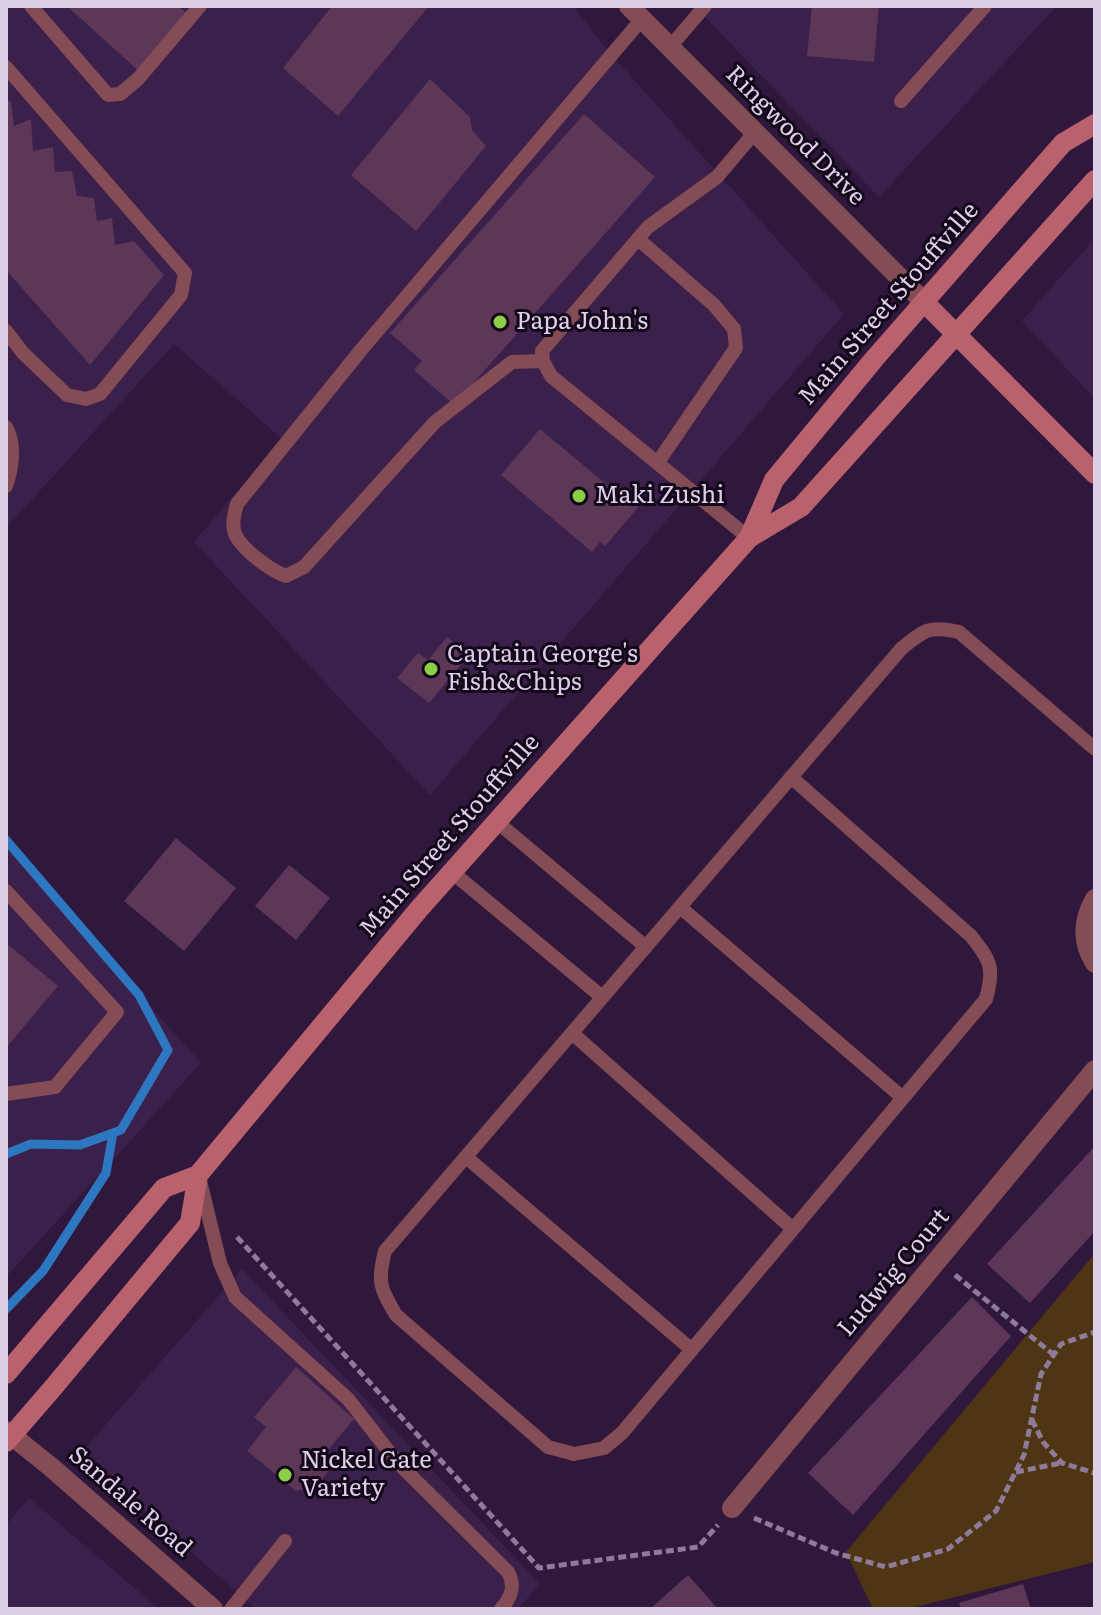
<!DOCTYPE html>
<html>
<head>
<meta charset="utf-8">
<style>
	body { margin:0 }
	#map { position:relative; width:1101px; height:1615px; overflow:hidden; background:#30183d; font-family:Literata,serif }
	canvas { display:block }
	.frame { position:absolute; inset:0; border:8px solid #decfe8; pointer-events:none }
</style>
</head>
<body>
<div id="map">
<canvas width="1101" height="1615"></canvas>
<div class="frame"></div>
</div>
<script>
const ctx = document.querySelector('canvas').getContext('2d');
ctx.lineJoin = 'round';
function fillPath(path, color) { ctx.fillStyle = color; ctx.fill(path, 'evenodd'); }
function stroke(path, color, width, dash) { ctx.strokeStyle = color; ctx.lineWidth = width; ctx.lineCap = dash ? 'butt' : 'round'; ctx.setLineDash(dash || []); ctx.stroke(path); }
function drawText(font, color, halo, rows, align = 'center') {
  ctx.font = font + ' Literata,serif'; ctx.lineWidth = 6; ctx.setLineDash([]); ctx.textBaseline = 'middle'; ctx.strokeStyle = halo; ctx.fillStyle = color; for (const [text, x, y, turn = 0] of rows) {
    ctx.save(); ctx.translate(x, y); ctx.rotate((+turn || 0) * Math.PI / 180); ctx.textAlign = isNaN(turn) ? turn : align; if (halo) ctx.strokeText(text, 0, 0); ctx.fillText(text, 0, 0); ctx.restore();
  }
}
fillPath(new Path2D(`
	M6 6H573L609 52 844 314 430 795 194 542 282 439 174 344 6 528Z
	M694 6H1057L879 197Z
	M1095 238V399L1022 321Z
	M6 844 201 1063 6 1277Z
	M242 1269 540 1584 518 1609H256L80 1454Z
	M29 1498 159 1609H6V1525Z`), '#3a204a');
fillPath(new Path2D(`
	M1095 1253V1562L907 1609H873L846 1552Z`), '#4e3513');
stroke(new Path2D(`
	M6 840 139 995 168 1050 121 1130 80 1145 31 1144 6 1154
	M6 1309 43 1271 106 1173 113 1133`), '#2d76c0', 9);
fillPath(new Path2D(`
	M67 6H178L191 16 142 74Z
	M332 6H429L338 116 283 68Z
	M812 6H879L874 62 807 56Z
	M430 79 470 117 472 130 486 146 416 231 351 175Z
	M6 101H11L14 126 31 119 33 151 53 147 55 172 72 171 77 196 94 198 97 221 112 218 115 245 134 241 164 275 90 365 6 270Z
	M584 114 655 177 454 405 414 370 422 361 390 333Z
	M540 429 612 489 617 484 641 504 605 546 600 542 592 552 501 475Z
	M447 637 469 655 429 703 397 678 418 653 428 660Z
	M176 838 236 888 184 951 124 901Z
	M289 865 330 898 296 940 255 906Z
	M6 943 58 986 6 1048Z
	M1095 1146V1231L1030 1303 987 1264Z
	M972 1297 1011 1336 853 1515 808 1473Z
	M296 1367 354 1419 322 1457 334 1465 315 1487 296 1491 247 1451 266 1427 254 1417Z
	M688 1575 718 1609H650Z
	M1023 1584 1031 1609H961L959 1603Z`), '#5c3758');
stroke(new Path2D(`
	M237 1237 539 1568 698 1547 718 1525
	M955 1275 1054 1355
	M1032 1420 1043 1442 1062 1463 1095 1473
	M1016 1472 1061 1463
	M754 1518 836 1553 886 1567 948 1549 996 1511 1024 1455 1041 1374 1061 1344 1095 1332`), '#8e7b9a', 5, [8, 4]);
stroke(new Path2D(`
	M31 6 108 95 120 94 138 79 200 6
	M670 47 705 6
	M6 67 185 273 181 295 100 394 86 399 67 395 23 353 6 331
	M901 101 985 6
	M638 239 714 305 734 329 736 348 658 462
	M543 361 512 362 435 422 304 567 286 576C270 570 244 551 236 536 231 525 234 515 237 504L361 350 642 19
	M6 427C16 444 12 469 6 486
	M749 538 551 376 543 361 542 351 648 227 717 177 755 132
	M791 777 971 936C990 960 995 967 986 999L622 1433 604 1448 574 1454 548 1447 396 1315C380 1288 377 1282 385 1251L901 649C924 630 930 625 959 632L1095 749
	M496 821 646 947
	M452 872 602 997
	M6 891 117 1012 55 1087 6 1094
	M680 907 903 1098
	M572 1033 793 1229
	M466 1157 692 1350
	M200 1181 220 1263 235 1297 348 1399 397 1462 508 1572C516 1587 511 1597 501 1609
	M231 1609 285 1541`), '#844c54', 14);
stroke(new Path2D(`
	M629 6 924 302
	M1095 899C1083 920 1082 942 1095 963
	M6 1431 51 1467 213 1609
	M732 1508 1095 1070`), '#844c54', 20);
stroke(new Path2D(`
	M924 302 1095 474
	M749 538 774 480 875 358 1063 143 1095 124
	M6 1374 164 1188 198 1175
	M6 1442 52 1389 190 1223 198 1175 419 909 749 538 801 507 1095 180`), '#ba616e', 20);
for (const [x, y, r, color] of [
	[500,322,8,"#8cce45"],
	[579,496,8,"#8cce45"],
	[431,669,8,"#8cce45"],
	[285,1475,8,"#8cce45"]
]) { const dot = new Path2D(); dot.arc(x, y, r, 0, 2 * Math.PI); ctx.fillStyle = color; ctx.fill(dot); stroke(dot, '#120819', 3); }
drawText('24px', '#decfe8', '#120819', [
	["Ringwood Drive",795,136,45],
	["Main Street Stouffville",889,304,-49],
	["Main Street Stouffville",450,836,-49],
	["Ludwig Court",894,1273,-50],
	["Sandale Road",130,1502,41]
]);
drawText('24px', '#decfe8', '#120819', [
	["Papa John's",516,322],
	["Maki Zushi",595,496],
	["Captain George's",447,655],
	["Fish&Chips",447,683],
	["Nickel Gate",301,1461],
	["Variety",301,1489]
], 'left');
</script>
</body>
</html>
